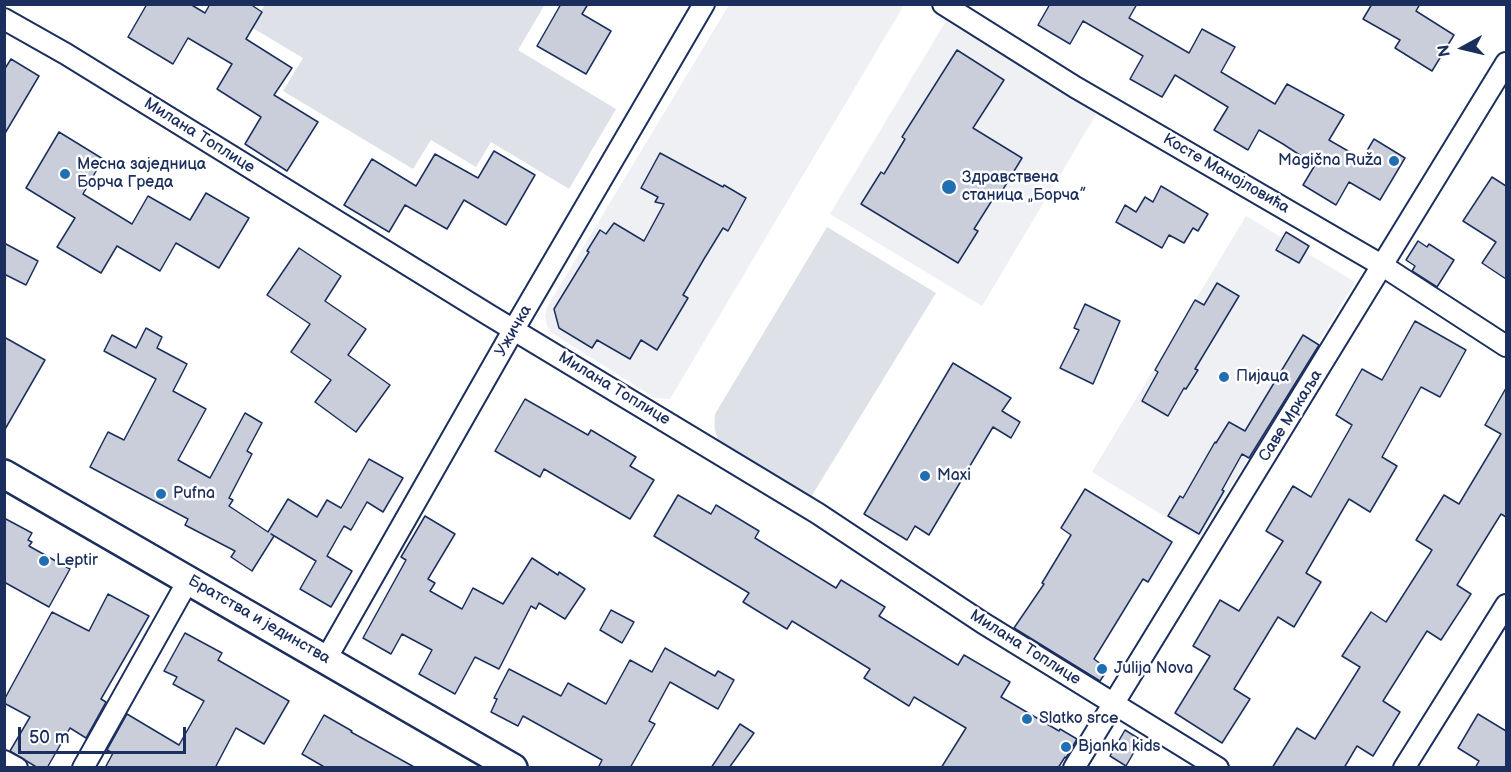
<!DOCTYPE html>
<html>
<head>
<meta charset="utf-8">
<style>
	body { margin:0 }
	#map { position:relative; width:1511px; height:772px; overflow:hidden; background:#fff; font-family:"Balsamiq Sans",sans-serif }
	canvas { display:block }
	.frame { position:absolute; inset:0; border:6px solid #1b2f5e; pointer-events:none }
	.north { position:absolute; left:1433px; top:18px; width:60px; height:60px; -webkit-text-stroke:4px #fff; paint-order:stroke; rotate:262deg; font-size:16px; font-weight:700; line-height:24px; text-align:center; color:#1b2f5e }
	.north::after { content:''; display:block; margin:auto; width:21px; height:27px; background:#1b2f5e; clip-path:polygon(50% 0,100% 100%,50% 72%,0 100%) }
	.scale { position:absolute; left:18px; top:727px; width:168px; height:27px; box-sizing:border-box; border:3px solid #1b2f5e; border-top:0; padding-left:8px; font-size:18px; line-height:21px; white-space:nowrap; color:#1b2f5e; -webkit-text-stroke:4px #fff; paint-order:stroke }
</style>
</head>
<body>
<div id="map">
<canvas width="1511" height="772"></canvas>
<div class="frame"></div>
<div class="north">N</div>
<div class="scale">50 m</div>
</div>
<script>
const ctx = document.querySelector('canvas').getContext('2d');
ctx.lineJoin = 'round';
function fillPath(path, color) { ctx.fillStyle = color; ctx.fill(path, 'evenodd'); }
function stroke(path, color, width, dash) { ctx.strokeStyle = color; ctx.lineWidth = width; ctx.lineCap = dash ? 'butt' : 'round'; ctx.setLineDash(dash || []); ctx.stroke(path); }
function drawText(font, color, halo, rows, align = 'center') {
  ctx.font = font + ' "Balsamiq Sans",sans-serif'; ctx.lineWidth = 5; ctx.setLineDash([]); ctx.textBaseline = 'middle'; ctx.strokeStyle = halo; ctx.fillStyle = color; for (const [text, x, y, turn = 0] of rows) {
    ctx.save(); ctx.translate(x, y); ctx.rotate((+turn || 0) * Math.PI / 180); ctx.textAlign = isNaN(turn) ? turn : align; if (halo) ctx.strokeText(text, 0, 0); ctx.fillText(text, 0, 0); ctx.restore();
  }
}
fillPath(new Path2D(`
	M729 5H904L670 399 655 398 552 333 547 326 545 316 547 307Z
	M946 21 1097 113 982 306 830 214Z
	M1246 216 1355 282 1200 538 1092 472Z`), '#eff0f4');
fillPath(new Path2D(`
	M262 5H542L544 6 518 50 616 109 569 189 491 142 476 167 431 140 413 169 283 91 303 58 251 27 264 6Z
	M827 227 936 293 811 497 721 444C714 433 714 426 715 414Z`), '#dee1e7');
const building = new Path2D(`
	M147 4H190L205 13 210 4H250L262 12 246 39 292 68 274 95 318 122 287 171 245 144 261 117 217 89 232 64 188 38 173 64 128 37Z
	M561 4H588L582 14 611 31 586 74 537 46Z
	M1050 4H1137L1129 18 1189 53 1202 29 1235 47 1221 72 1275 104 1287 84 1344 115 1329 140 1362 159 1374 139 1405 158 1380 200 1349 182 1336 205 1303 185 1315 165 1283 144 1259 130 1248 150 1214 130 1228 107 1175 75 1162 97 1130 79 1143 56 1083 21 1070 44 1038 25Z
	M1372 4H1420L1416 11 1454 35 1432 71 1395 48 1400 40 1363 19Z
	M957 50 1004 80 973 128 1022 158 999 196 996 194 974 229 978 231 958 263 861 204 881 172 884 174 905 139 902 137Z
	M11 59 39 76 4 135V70Z
	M59 132 103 159 83 194 132 224 148 196 190 220 206 193 249 218 219 268 176 243 160 271 117 246 101 273 57 247 75 218 26 188Z
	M494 151 535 175 506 225 464 200 447 229 405 205 389 232 344 205 372 159 416 186 435 154 478 178Z
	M660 153 723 187 724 185 746 198 728 231 723 228 704 259 683 295 688 298 657 350 641 340 630 359 597 340 592 348 559 328 554 309 589 252 587 251 600 230 606 234 614 223 644 241 664 204 655 202 658 197 641 188Z
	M1492 177 1506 186V279L1482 263 1496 242 1463 221Z
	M1161 186 1208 214 1198 231 1193 228 1184 243 1169 235 1162 248 1116 222 1125 205 1136 212 1145 197 1153 202Z
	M1286 232 1309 246 1299 263 1276 250Z
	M1418 241 1427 247 1429 244 1454 260 1437 287 1412 271 1415 266 1406 260Z
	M4 243 38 261 26 285 4 274Z
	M299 248 341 276 325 301 366 329 348 355 390 385 356 432 315 402 331 380 291 352 310 324 267 295Z
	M1217 283 1239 296 1195 369 1198 370 1186 389 1184 388 1168 416 1142 401 1158 372 1155 370 1195 300 1204 305Z
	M1085 304 1120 321 1093 384 1060 368 1079 330 1074 328Z
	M1415 321 1466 350 1440 397 1421 387 1382 457 1397 466 1370 512 1349 499 1306 573 1321 582 1294 627 1278 617 1234 689 1250 699 1222 743 1175 713 1210 656 1193 646 1220 600 1239 611 1283 541 1266 531 1293 486 1311 497 1352 425 1336 415 1362 369 1382 380Z
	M146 328 162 337 157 348 187 364 173 391 206 409 178 460 210 478 245 413 262 423 247 451 252 454 229 498 233 500 229 506 268 532 288 499 317 517 327 500 341 508 369 459 403 478 383 512 367 502 351 530 344 526 327 556 352 571 331 607 300 589 316 561 271 534 274 536 252 571 231 557 235 551 185 525 188 519 90 467 108 432 124 440 156 379 104 351 112 335 136 348Z
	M1303 335 1319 345 1249 458 1242 454 1222 490 1224 491 1199 534 1168 516 1180 496 1183 498 1215 442 1216 443 1229 422 1245 431Z
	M4 337 45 360 4 431Z
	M953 363 1011 398 1002 411 1020 422 1011 438 993 427 929 535 915 526 907 540 864 514Z
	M1506 388V517L1501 514 1457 585 1471 594 1441 640 1427 631 1383 701 1400 712 1373 756 1357 746 1344 768H1272L1297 728 1315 739 1360 667 1342 656 1371 612 1386 622 1432 550 1416 540 1444 495 1459 504 1501 434 1485 425Z
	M525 399 588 435 591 430 636 457 630 466 654 480 630 519 544 469 540 477 495 451Z
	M1085 489 1172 542 1148 582 1143 579 1094 659 1108 669 1100 681 1014 628 1044 584 1042 583 1071 535 1061 528Z
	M678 495 711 514 716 505 759 531 755 538 836 588 841 580 885 607 879 616 958 665 964 655 1010 682 1001 697 1059 731 1060 729 1077 739 1066 758 1065 757 1058 768H941L966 728 914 697 909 706 864 678 870 669 792 621 787 629 743 602 749 593 654 536Z
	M425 516 455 534 428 579 435 583 430 591 462 609 473 588 503 604 532 558 558 575 559 572 585 589 565 619 539 603 536 609 531 606 499 669 475 657 455 694 419 674 432 650 402 634 391 654 363 638 406 560 401 557Z
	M4 518 32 533 28 540 32 542 29 546 70 569 49 607 4 582Z
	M108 594 149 616 101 699 106 702 86 738 70 728 47 768H38L10 751 30 717 4 703V700L52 612 89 631Z
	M611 610 634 622 622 643 600 630Z
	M185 633 222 653 218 660 289 701 264 744 236 728 215 768H105L113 753 107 750 127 714 179 745 204 701 173 684 177 677 164 671Z
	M665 648 715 676 718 671 734 680 718 709 670 682 649 721 655 724 630 768H598L602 760 523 716 518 726 491 712 497 699 494 698 509 669 561 696 568 683 606 704 630 660 652 672Z
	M1478 714 1506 731V768H1475L1479 761 1458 748Z
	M324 715 352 731 351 732 416 768H326L302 754Z
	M740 724 754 733 729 768H711Z
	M1125 730 1141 740 1126 766 1110 756Z`);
fillPath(building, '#caceda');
stroke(building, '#1b2f5e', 1.5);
const street = new Path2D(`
	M943 4 1075 87 1383 266 1506 346
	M4 19 66 54 489 315 817 513 983 623 1218 768
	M326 659 514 329 704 4
	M4 761 17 768
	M83 768 189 579
	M1074 768 1506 63
	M1404 768 1506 605`);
const secondary = new Path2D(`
	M4 474 513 768`);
stroke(street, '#1b2f5e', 24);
stroke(secondary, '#1b2f5e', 32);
stroke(street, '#fff', 20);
stroke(secondary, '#fff', 27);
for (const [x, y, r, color] of [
	[1394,161,6,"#1f6fb2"],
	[65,174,6,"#1f6fb2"],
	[949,187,8,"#1f6fb2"],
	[1224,377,6,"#1f6fb2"],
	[925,476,6,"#1f6fb2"],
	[161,494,6,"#1f6fb2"],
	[44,561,6,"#1f6fb2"],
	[1102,669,6,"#1f6fb2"],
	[1027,719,6,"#1f6fb2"],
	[1066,747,6,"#1f6fb2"]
]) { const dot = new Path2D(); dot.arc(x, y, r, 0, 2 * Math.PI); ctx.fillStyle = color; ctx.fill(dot); stroke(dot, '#fff', 2); }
drawText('16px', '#1b2f5e', '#fff', [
	["Милана Топлице",199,136,32],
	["Косте Манојловића",1226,174,30],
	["Ужичка",514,331,-60],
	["Милана Топлице",614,389,31],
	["Саве Мркаља",1291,416,-58],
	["Братства и јединства",259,620,30],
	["Милана Топлице",1025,648,32]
]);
drawText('16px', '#1b2f5e', '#fff', [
	["Magična Ruža",1382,161,"right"],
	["Месна заједница",77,165],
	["Борча Греда",77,183],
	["Здравствена",962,178],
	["станица „Борча”",962,196],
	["Пијаца",1236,377],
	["Maxi",937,476],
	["Pufna",173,494],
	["Leptir",56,561],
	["Julija Nova",1114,669],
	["Slatko srce",1039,719],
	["Bjanka kids",1078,747]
], 'left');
</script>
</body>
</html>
